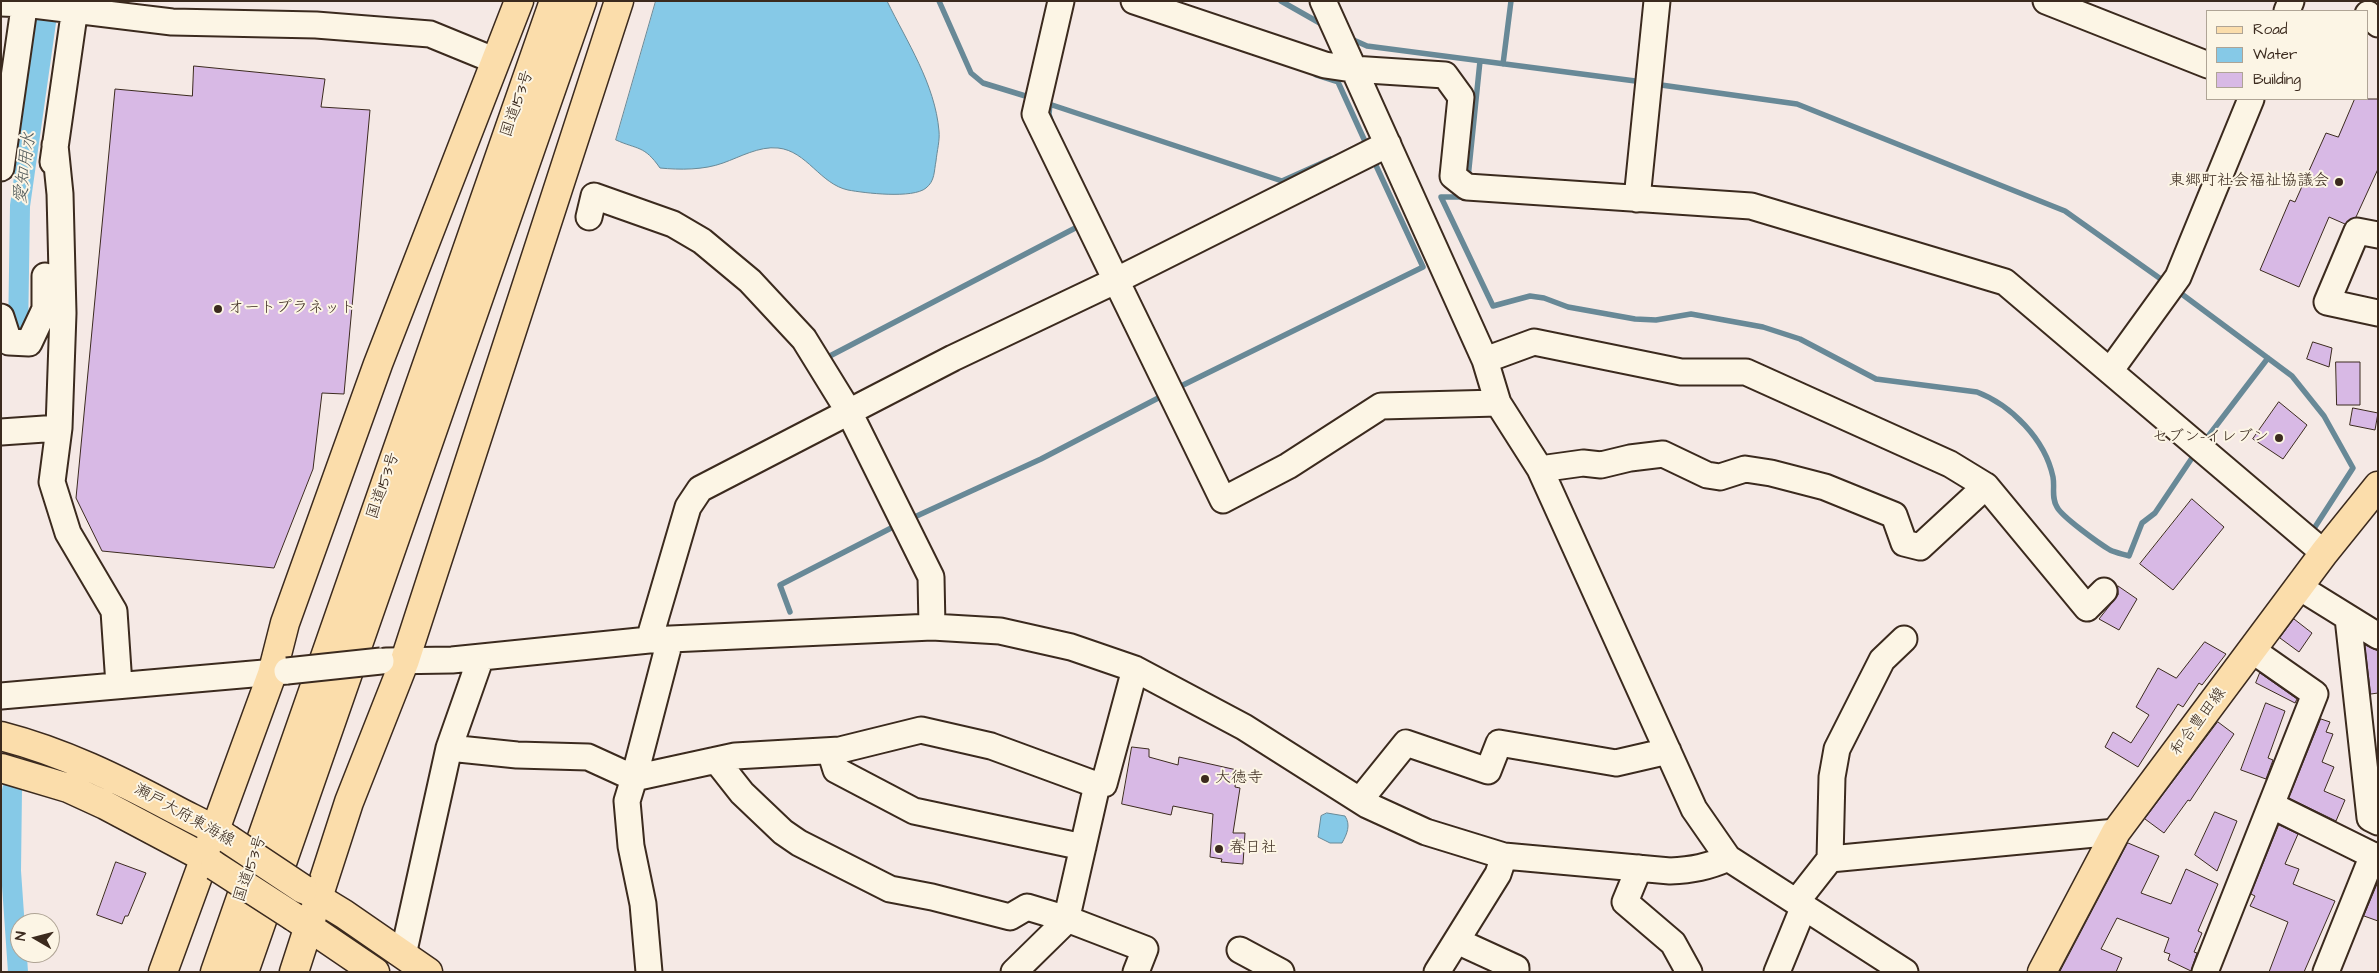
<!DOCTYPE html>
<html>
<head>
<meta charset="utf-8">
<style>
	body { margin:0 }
	#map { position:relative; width:2379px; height:973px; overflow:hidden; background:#f5e9e5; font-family:"Architects Daughter",sans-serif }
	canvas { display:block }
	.frame { position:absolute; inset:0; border:2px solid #3b2a1e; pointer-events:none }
	.legend { position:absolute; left:2206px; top:10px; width:162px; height:90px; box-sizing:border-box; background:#fcf5e5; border:1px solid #afa495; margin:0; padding:6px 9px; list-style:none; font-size:15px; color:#3b2a1e }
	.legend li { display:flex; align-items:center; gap:10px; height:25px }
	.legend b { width:25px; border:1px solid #afa495 }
	.north { position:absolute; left:10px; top:913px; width:50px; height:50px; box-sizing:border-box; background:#fcf5e5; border:1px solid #afa495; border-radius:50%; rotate:278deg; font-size:14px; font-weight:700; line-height:20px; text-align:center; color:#3b2a1e }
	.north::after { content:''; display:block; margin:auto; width:18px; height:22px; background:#3b2a1e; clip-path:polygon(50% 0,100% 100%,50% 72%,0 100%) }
</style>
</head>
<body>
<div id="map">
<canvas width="2379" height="973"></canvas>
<div class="frame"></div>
<ul class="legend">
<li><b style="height:6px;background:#fbddab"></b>Road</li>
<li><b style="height:14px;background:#86c9e7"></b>Water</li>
<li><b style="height:14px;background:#d8b9e5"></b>Building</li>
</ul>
<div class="north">N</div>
</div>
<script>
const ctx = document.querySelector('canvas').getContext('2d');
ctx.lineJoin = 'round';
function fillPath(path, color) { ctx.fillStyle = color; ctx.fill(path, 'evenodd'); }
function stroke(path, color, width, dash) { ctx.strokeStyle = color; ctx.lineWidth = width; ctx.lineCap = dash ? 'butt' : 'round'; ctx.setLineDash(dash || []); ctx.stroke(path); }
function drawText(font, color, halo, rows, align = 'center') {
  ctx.font = font + ' "Architects Daughter","Klee One",sans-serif'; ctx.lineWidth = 4; ctx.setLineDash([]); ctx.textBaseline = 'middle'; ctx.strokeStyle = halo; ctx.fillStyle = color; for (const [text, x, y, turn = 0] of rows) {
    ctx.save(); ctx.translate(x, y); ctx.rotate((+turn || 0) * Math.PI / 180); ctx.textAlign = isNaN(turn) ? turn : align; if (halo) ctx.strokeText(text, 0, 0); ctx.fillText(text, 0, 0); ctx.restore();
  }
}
const water = new Path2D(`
	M656 1H887C907 42 935 84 939 131 940 140 937 151 936 161 934 171 935 181 926 188 913 199 864 193 848 190 820 184 807 151 778 148 759 146 740 157 723 163 704 170 680 170 660 168 644 145 638 150 616 140Z
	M1327 813 1345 816C1351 825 1347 834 1342 843H1330L1318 837 1321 816Z`);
fillPath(water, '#86c9e7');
stroke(water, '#688997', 1);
stroke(new Path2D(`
	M939 1 971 73 983 83 1032 98
	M1281 1 1325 26
	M1349 38 1367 46 1643 82
	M1503 64 1511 1
	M1316 75 1338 82 1368 148
	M1654 84 1797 104 2065 211 2165 282
	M1043 102 1282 181 1331 159
	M1050 104 1049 114 1051 121
	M1468 178 1480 61
	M1465 197H1441L1493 306 1530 296 1544 298 1568 307 1635 319 1656 320 1691 314 1763 327 1800 339 1876 379 1977 392C2011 405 2045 439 2053 477 2055 488 2051 497 2057 507 2062 517 2100 544 2110 550 2116 553 2123 554 2129 556L2142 523 2155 513 2196 452
	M2175 289 2292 376 2324 416 2353 468 2315 527
	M826 358 1081 225
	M1175 389 1423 267 1373 159
	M2203 443 2268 358
	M908 520 1041 459 1164 395
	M790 612 780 585 897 525`), '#688997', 5.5);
stroke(new Path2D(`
	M18 336 20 206 49 1
	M12 790 11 871 18 972`), '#86c9e7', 20);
const building = new Path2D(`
	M194 66 325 79 321 107 370 110 344 394 322 393 313 469 274 568 102 551 76 498 115 89 192 96Z
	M2355 99H2378V169L2356 217 2345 224 2329 217 2299 287 2260 270 2290 200 2295 202 2326 133 2338 137Z
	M2313 342 2332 348 2329 367 2307 359Z
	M2336 362H2360V405H2337Z
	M2279 402 2307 425 2283 459 2253 439Z
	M2353 408 2378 413 2375 430 2350 425Z
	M2192 499 2224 527 2173 590 2140 564Z
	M2118 586 2137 599 2119 630 2099 619 2118 595Z
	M2294 619 2312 633 2299 652 2280 638Z
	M2205 642 2226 654 2202 685 2199 683 2183 707 2178 704 2138 767 2105 747 2113 732 2131 743 2149 715 2136 707 2158 668 2176 678Z
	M2365 645 2378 651V693L2371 694Z
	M2260 673 2297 699 2295 703 2256 683Z
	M2266 703 2285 711 2268 758 2273 760 2266 779 2241 770Z
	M2321 719 2330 722 2326 732 2333 734 2322 762 2334 767 2324 791 2345 800 2336 821 2289 798Z
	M2218 722 2234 734 2190 801 2188 800 2164 833 2145 819Z
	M1132 747 1149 749V757L1178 765 1179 757 1237 770 1235 787 1240 788 1233 833H1245L1243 864 1221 862 1222 859 1210 857 1213 814 1173 806 1171 815 1122 804Z
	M2215 812 2237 821 2217 871 2195 855Z
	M2279 825 2298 834 2285 864 2299 869 2293 884 2335 901 2304 972H2269L2288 922 2250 906 2255 896 2251 894Z
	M2128 843 2159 856 2141 893 2171 904 2186 869 2218 884 2198 931 2202 933 2194 952 2197 953 2191 971 2168 960 2170 954 2164 952 2169 938 2117 918 2101 949 2122 958 2116 972H2060Z
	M116 862 146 873 128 916H125L122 924 97 915Z
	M2378 882V921L2364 916Z`);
fillPath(building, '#d8b9e5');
stroke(building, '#3b2a1e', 1);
const minor = new Path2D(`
	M1061 1 1035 114 1223 500 1288 466 1381 406 1498 403
	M1134 1 1325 65 1352 69 1445 75 1461 97 1453 176 1467 187 1751 206 2005 282 2324 553
	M1323 1 1485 360 1498 403 1540 469 1694 809 1728 858 1905 972
	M2046 1 2208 65
	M1 3 25 4 172 22 316 25 430 34 496 61
	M2287 11 2291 1
	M2368 14 2378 24
	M55 145 60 194 63 313 59 428 52 482 68 533 114 611 119 685
	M53 162 76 1
	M1 168 25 1
	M1637 199 1657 1
	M589 217 594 196 673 224 702 241 750 281 804 339 849 412 931 577 932 627
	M2378 235 2357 231 2327 302 2378 313
	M1 317 9 342 29 343 45 309V276
	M1485 360 1534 342 1681 372H1746L1950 464 1986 486 1920 547 1904 543 1894 515 1825 487 1771 473 1745 469 1720 477 1707 475 1663 454 1630 458 1601 465 1583 463 1540 469
	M2110 371 2178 277 2251 99
	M1 432 59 428
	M1986 486 2087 608 2104 591
	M2299 587 2378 636
	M2348 618 2370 818 2378 822
	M649 640 688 507 700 489 953 358 1117 280 1388 144
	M670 640 634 778 735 756 840 750 921 730 991 746 1097 785
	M386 661 452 660 649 640 932 627 1000 631 1071 647 1135 669 1244 727 1367 805 1426 832 1504 856 1670 871C1692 870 1708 867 1728 858
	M1 696 287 671
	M449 748 481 657
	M830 751 836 770 914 811 1083 847
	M716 760 742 793 783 832 799 843 890 889 932 897 1010 917 1027 907 1067 919 1145 949 1136 972
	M1360 800 1406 743 1488 771 1499 743 1616 763 1668 751
	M2271 805 2378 858
	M1830 859 2116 832
	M1639 868 1625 902 1673 943 1689 972
	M1797 901 1830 859 1832 777 1837 749 1882 660 1904 639
	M1457 941 1516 968V972
	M1240 950 1281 972
	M403 955 449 748 517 755 588 757 634 778 627 801 631 846 643 904 649 972
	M1014 972 1066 921 1097 785 1104 784 1135 669
	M1437 972 1498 874 1504 856
	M1777 972 1804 906
	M2205 972 2315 694 2252 650
	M2326 972 2373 855`);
const major = new Path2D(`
	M1 736C63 752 118 779 174 809 192 819 211 826 228 839
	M1 768 68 788 105 805 203 857 215 866
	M303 889 344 914 428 972
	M294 917 375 972
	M2042 972 2116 832 2324 553 2378 486`);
const highway = new Path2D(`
	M163 972 272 674 285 623 378 364 519 1
	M215 972 554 1
	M244 972 582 1
	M294 972 349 802 405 660 619 1`);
stroke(minor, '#3b2a1e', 29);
stroke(major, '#3b2a1e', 31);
stroke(highway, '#3b2a1e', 31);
stroke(minor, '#fcf5e5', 25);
stroke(major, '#fbddab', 28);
stroke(highway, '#fbddab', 28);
const minorBridge = new Path2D(`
	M287 671 381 661`);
const majorBridge = new Path2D(`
	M228 839 303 889
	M215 866 294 917`);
stroke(minorBridge, '#3b2a1e', 29, []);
stroke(majorBridge, '#3b2a1e', 31, []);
stroke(minorBridge, '#fcf5e5', 25);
stroke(majorBridge, '#fbddab', 28);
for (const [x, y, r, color] of [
	[2339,182,5,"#3b2a1e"],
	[218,309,5,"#3b2a1e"],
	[2279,438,5,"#3b2a1e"],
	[1205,779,5,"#3b2a1e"],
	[1219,849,5,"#3b2a1e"]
]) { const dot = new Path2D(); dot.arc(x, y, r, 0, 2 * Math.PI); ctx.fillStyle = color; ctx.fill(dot); stroke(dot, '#fcf5e5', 2); }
drawText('16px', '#3b2a1e', '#fcf5e5', [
	["国道153号",518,104,-71],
	["国道153号",384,486,-71],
	["和合豊田線",2199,722,-53],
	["瀬戸大府東海線",184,816,29],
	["国道153号",251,869,-71]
]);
drawText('16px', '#3b2a1e', '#fcf5e5', [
	["東郷町社会福祉協議会",2329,182,"right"],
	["オートプラネット",228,309],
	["セブン-イレブン",2269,438,"right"],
	["大徳寺",1215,779],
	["春日社",1229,849]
], 'left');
drawText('italic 18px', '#525a5a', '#fcf5e5', [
	["愛知用水",26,168,-82]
]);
</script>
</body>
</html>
